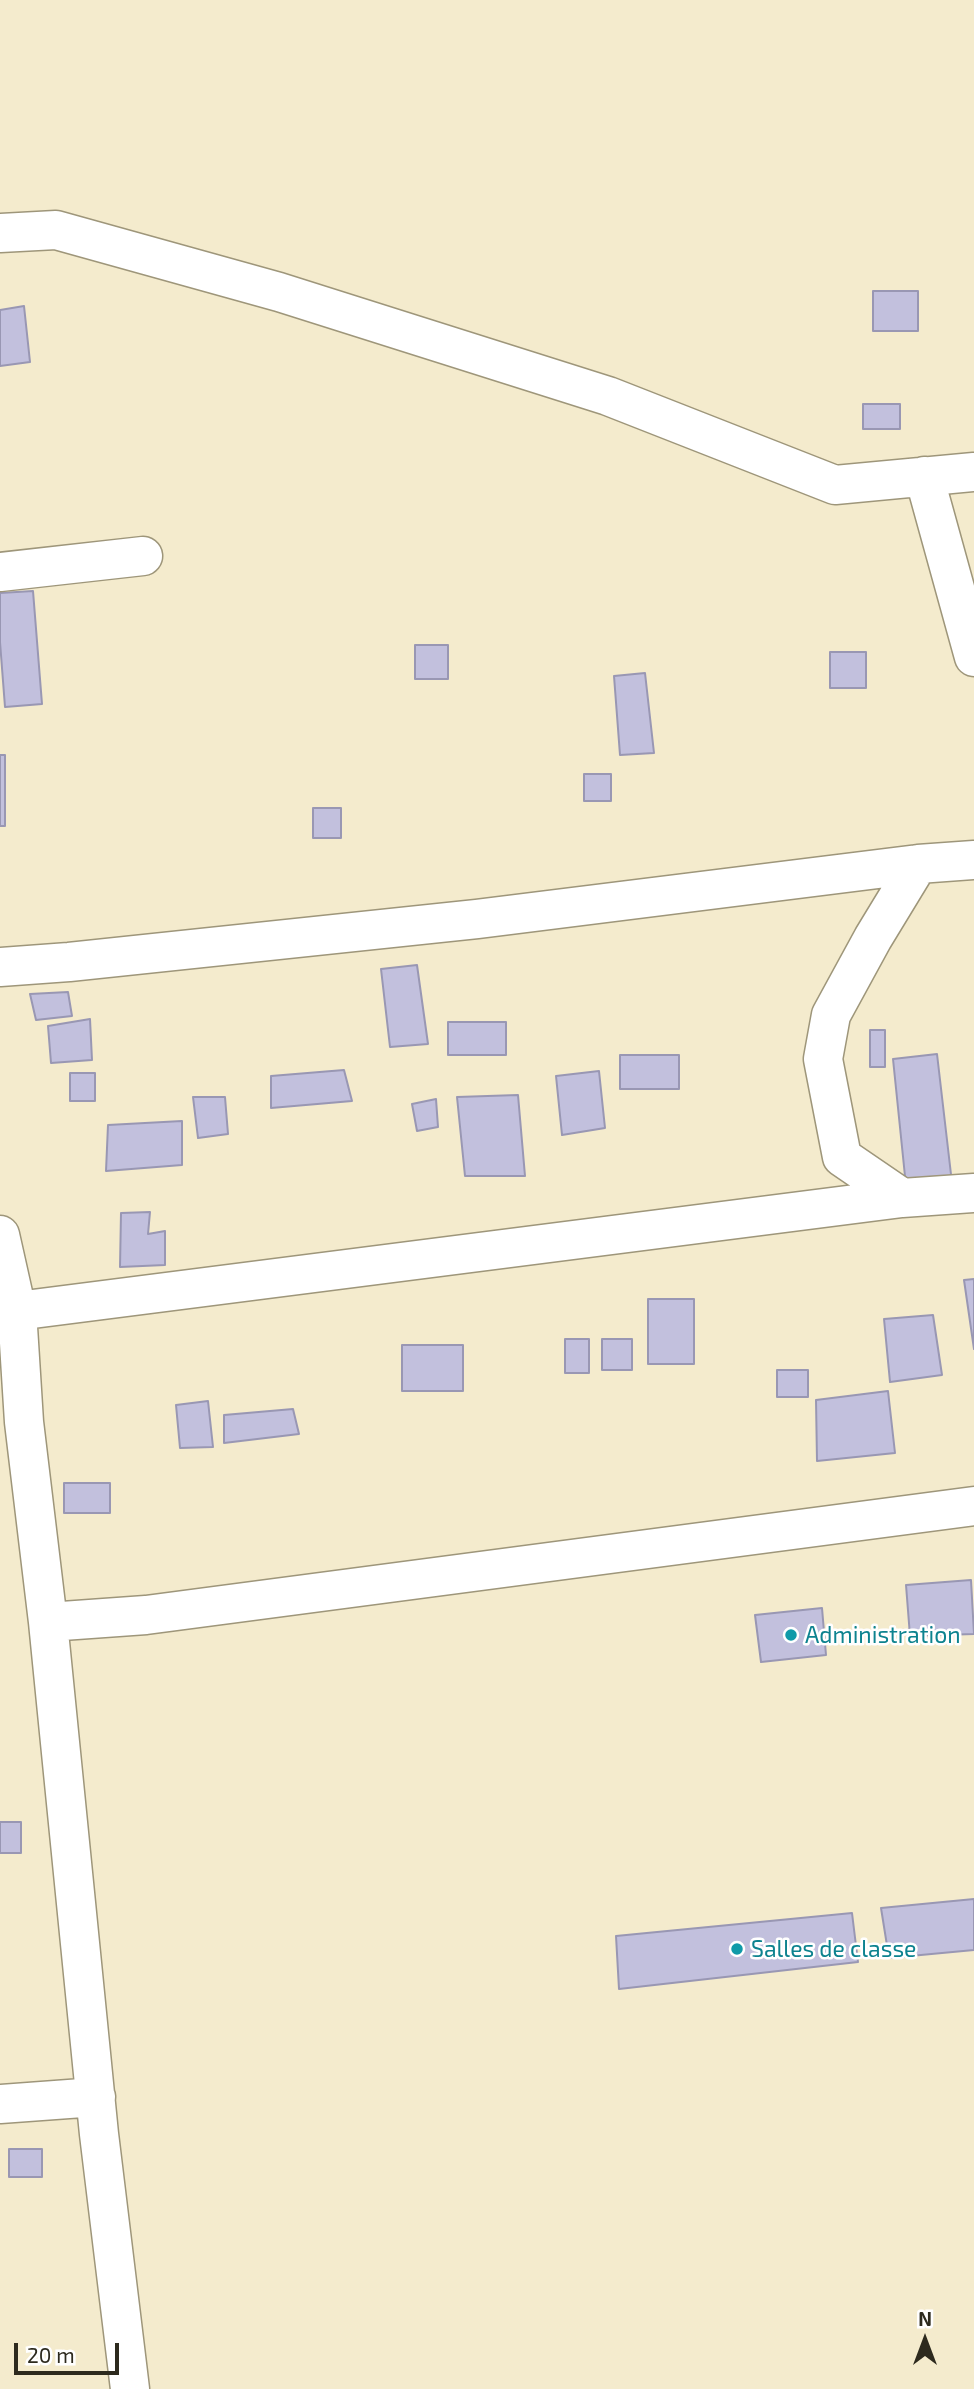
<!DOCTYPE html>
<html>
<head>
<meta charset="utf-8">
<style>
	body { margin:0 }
	#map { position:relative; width:974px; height:2389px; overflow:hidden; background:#f4ebcd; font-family:"Exo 2",sans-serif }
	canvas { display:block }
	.north { position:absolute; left:890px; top:2305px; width:70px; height:70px; -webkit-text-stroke:5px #fff; paint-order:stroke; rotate:0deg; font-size:19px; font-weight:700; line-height:28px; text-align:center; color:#2d2a1e }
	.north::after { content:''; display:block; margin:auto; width:24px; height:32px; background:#2d2a1e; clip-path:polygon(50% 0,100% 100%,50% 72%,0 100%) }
	.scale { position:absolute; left:14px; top:2343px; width:105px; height:32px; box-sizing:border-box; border:4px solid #2d2a1e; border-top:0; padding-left:9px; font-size:21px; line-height:24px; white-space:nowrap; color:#2d2a1e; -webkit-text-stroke:5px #fff; paint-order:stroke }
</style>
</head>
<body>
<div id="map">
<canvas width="974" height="2389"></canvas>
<div class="north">N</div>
<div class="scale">20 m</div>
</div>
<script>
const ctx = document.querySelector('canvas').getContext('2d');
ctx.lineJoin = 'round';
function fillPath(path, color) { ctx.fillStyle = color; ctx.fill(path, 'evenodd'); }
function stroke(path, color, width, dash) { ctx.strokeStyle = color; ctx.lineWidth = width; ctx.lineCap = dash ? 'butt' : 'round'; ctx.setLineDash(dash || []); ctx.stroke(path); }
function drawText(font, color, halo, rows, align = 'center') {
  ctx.font = font + ' "Exo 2",sans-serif'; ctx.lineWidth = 5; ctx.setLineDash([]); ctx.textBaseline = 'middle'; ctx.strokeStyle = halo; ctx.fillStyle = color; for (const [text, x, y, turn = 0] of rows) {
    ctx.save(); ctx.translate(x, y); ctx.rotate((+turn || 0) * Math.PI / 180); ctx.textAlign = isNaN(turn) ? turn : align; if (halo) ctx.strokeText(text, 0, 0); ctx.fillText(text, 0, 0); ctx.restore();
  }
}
const building = new Path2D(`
	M873 291H918V331H873Z
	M24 306 30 362 0 366V310Z
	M863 404H900V429H863Z
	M33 591 42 704 5 707 0 642V593Z
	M415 645H448V679H415Z
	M830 652H866V688H830Z
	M645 673 654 753 620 755 614 676Z
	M0 755H5V826H0Z
	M584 774H611V801H584Z
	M313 808H341V838H313Z
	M417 965 428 1044 390 1047 381 969Z
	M68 992 72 1016 36 1020 30 994Z
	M90 1019 92 1060 51 1063 48 1026Z
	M448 1022H506V1055H448Z
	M870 1030H885V1067H870Z
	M937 1054 952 1183 906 1186 893 1059Z
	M620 1055H679V1089H620Z
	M344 1070 352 1101 271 1108V1076Z
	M599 1071 605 1128 562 1135 556 1076Z
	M70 1073H95V1101H70Z
	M518 1095 525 1176H465L457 1097Z
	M193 1097H225L228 1134 198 1138Z
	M436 1099 438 1127 417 1131 412 1104Z
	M182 1121V1165L106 1171 108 1125Z
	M150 1212 148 1234 165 1231V1265L120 1267 121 1213Z
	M974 1279V1349L964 1280Z
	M648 1299H694V1364H648Z
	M933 1315 942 1375 890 1382 884 1319Z
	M565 1339H589V1373H565Z
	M602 1339H632V1370H602Z
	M402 1345H463V1391H402Z
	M777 1370H808V1397H777Z
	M888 1391 895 1453 817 1461 816 1400Z
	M208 1401 213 1447 180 1448 176 1405Z
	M293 1409 299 1434 224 1443V1415Z
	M64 1483H110V1513H64Z
	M971 1580 974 1634 910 1636 906 1585Z
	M822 1608 826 1655 761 1662 755 1615Z
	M0 1822H21V1853H0Z
	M974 1899V1950L889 1958 881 1908Z
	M852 1913 858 1962 619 1989 616 1936Z
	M9 2149H42V2177H9Z`);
fillPath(building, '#c2c0dd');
stroke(building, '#9997b3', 2);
const street = new Path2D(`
	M0 233 56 230 279 292 608 396 835 485 974 472
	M924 476 974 657
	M0 572 143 556
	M0 967 69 962 477 919 918 864 974 860
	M902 1198 842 1157 823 1059 831 1015 873 938 918 864
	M0 1235 17 1311 24 1422 48 1622 99 2134 130 2389
	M17 1311 902 1198 974 1193
	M48 1622 146 1615 974 1506
	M0 2104 96 2097`);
stroke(street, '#9e967a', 41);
stroke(street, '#fff', 38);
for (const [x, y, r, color] of [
	[791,1635,7,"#0f9aa8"],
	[737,1949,7,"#0f9aa8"]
]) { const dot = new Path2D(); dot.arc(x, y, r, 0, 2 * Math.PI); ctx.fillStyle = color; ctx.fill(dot); stroke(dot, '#fff', 2.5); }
drawText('23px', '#0d838f', '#fff', [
	["Administration",805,1635],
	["Salles de classe",751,1949]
], 'left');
</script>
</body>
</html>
